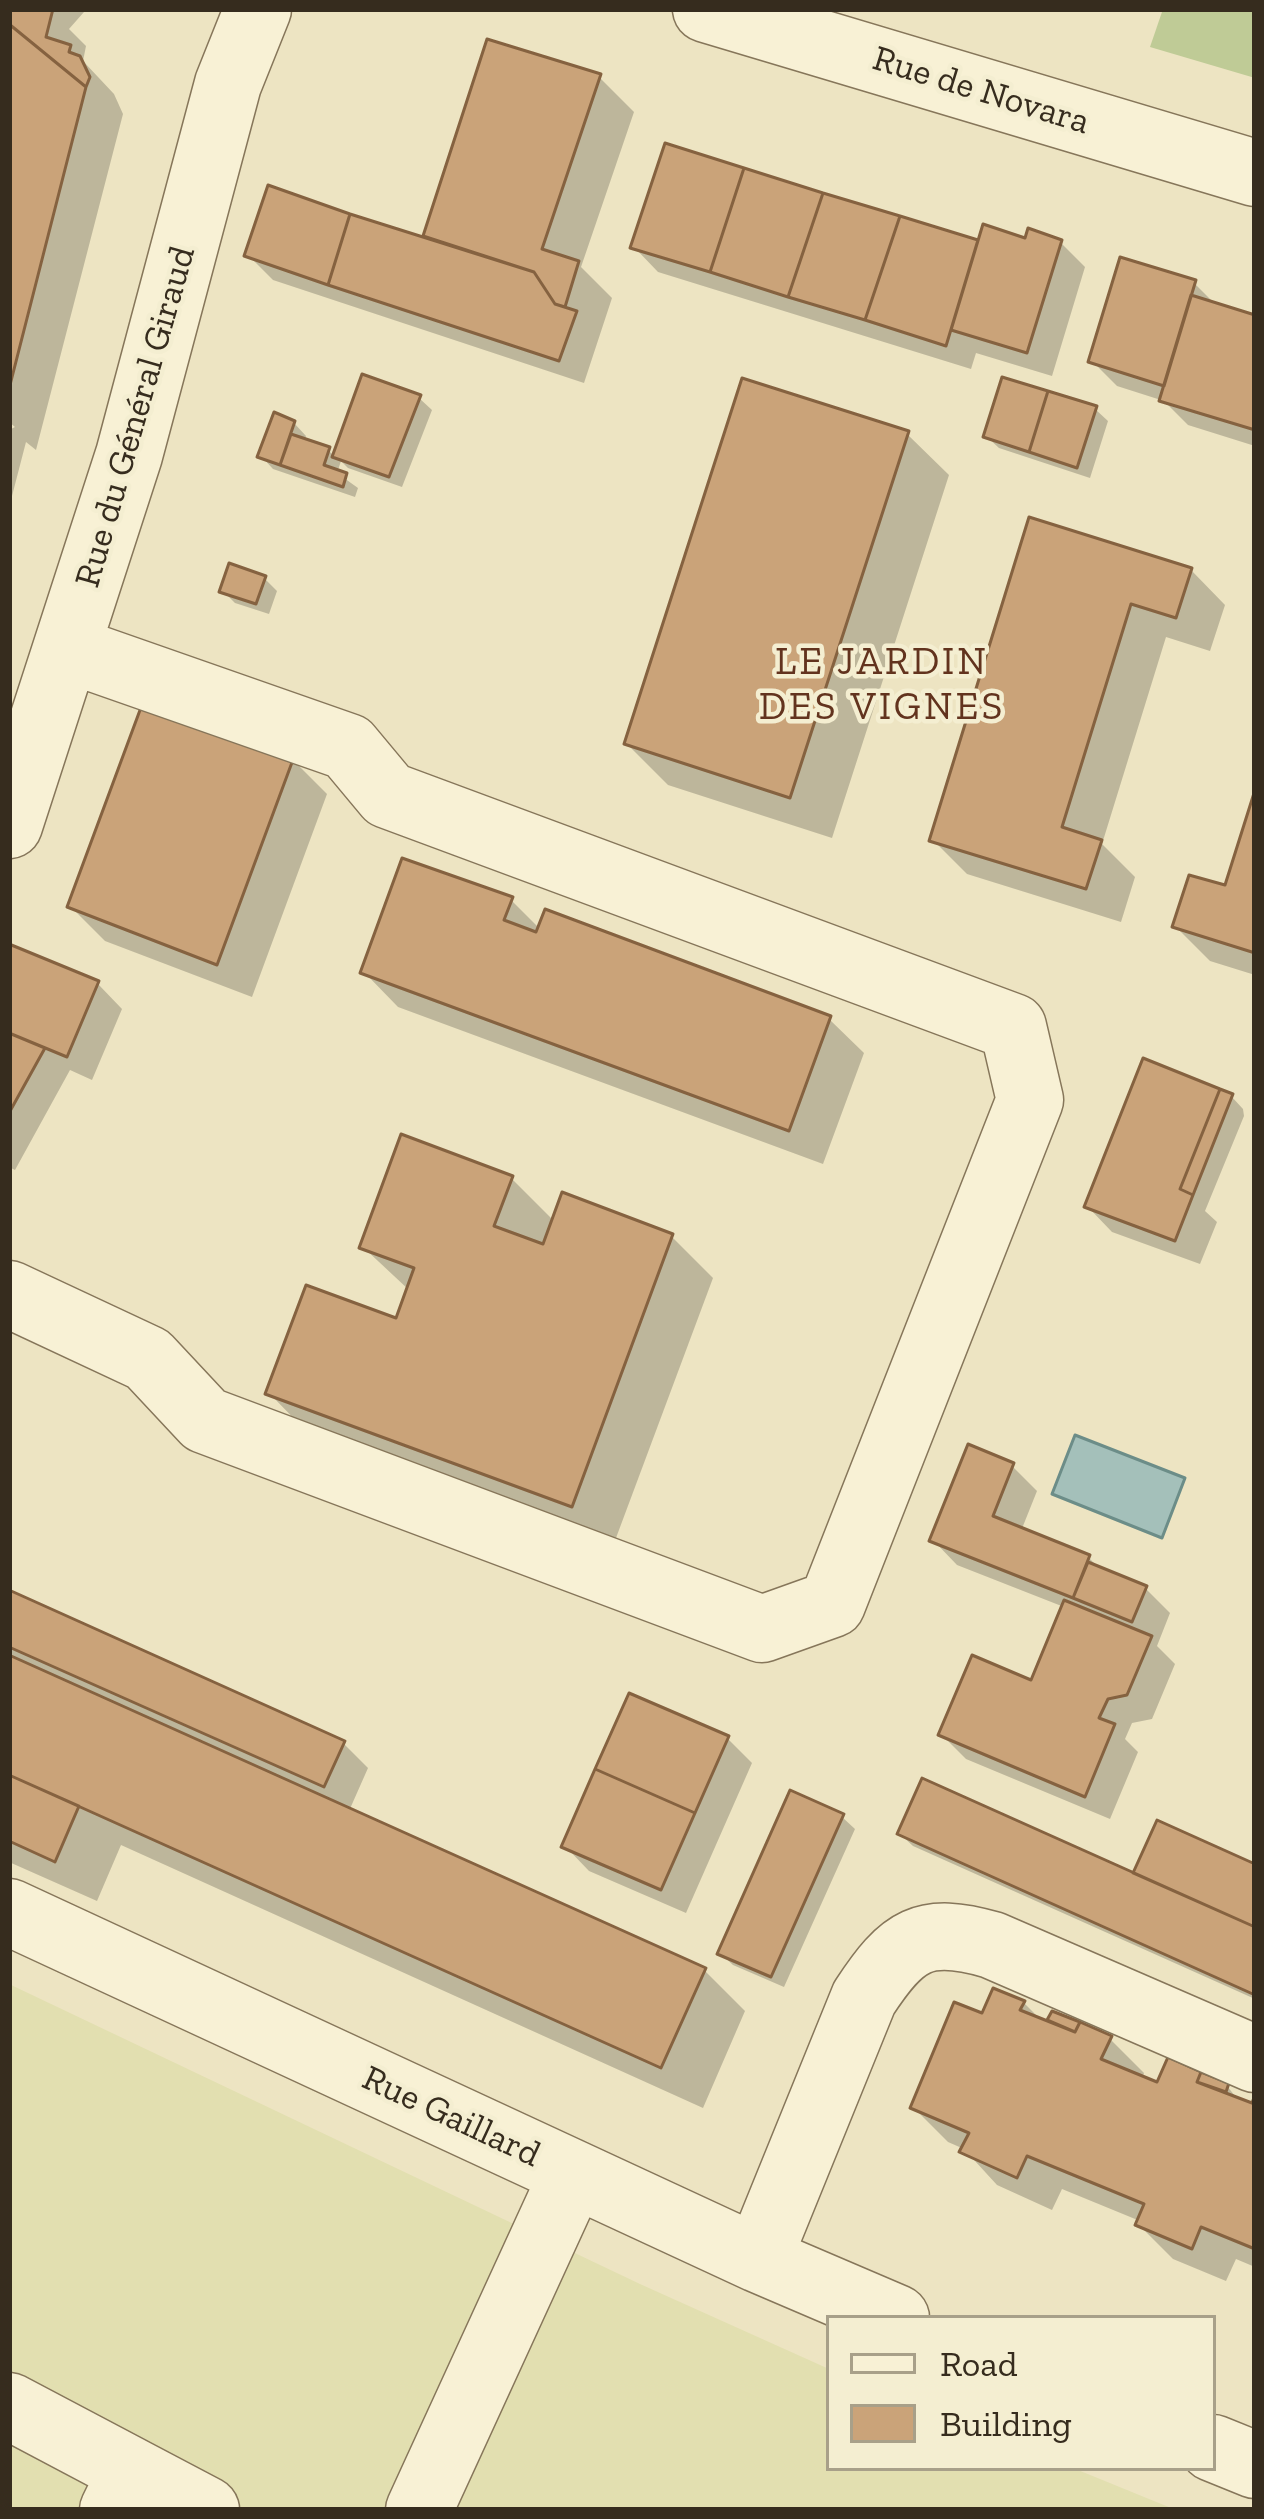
<!DOCTYPE html>
<html>
<head>
<meta charset="utf-8">
<style>
	body { margin:0 }
	#map { position:relative; width:1264px; height:2519px; overflow:hidden; background:#ede4c2; font-family:"Zilla Slab",serif }
	canvas { display:block }
	.frame { position:absolute; inset:0; border:12px solid #362c1e; pointer-events:none }
	.legend { position:absolute; left:826px; top:2315px; width:390px; height:156px; box-sizing:border-box; background:#f4eed1; border:3px solid #a8a089; margin:0; padding:15px 21px; list-style:none; font-size:36px; color:#362c1e }
	.legend li { display:flex; align-items:center; gap:24px; height:60px }
	.legend b { width:60px; border:3px solid #a8a089 }
</style>
</head>
<body>
<div id="map">
<canvas width="1264" height="2519"></canvas>
<div class="frame"></div>
<ul class="legend">
<li><b style="height:15px;background:#f8f1d5"></b>Road</li>
<li><b style="height:33px;background:#caa379"></b>Building</li>
</ul>
</div>
<script>
const ctx = document.querySelector('canvas').getContext('2d');
ctx.lineJoin = 'round';
function fillPath(path, color) { ctx.fillStyle = color; ctx.fill(path, 'evenodd'); }
function stroke(path, color, width, dash) { ctx.strokeStyle = color; ctx.lineWidth = width; ctx.lineCap = dash ? 'butt' : 'round'; ctx.setLineDash(dash || []); ctx.stroke(path); }
function drawText(font, color, halo, rows, align = 'center') {
  ctx.font = font + ' "Zilla Slab",serif'; ctx.lineWidth = 9; ctx.setLineDash([]); ctx.textBaseline = 'middle'; ctx.strokeStyle = halo; ctx.fillStyle = color; for (const [text, x, y, turn = 0] of rows) {
    ctx.save(); ctx.translate(x, y); ctx.rotate((+turn || 0) * Math.PI / 180); ctx.textAlign = isNaN(turn) ? turn : align; if (halo) ctx.strokeText(text, 0, 0); ctx.fillText(text, 0, 0); ctx.restore();
  }
}
fillPath(new Path2D(`
	M9 1984 640 2284 829 2369V2468H1073L1176 2510H9Z`), '#e2dfb0');
fillPath(new Path2D(`
	M1163 9H1255V78L1150 47Z`), '#bfcb96');
const water = new Path2D(`
	M1075 1435 1185 1478 1162 1538 1052 1494Z`);
fillPath(water, '#a4c0ba');
stroke(water, '#6c8d88', 3);
fillPath(new Path2D(`
	M9 9H81L84 12 69 29 86 46 83 61 114 94 123 114 36 450 26 442 12 496 9 430 15 427 9 422Z
	M489 43 599 77 634 112 581 267 612 298 584 383 273 280 248 255 425 239Z
	M667 147 981 244 1060 242 1085 267 1052 376 976 353 971 369 658 272 634 247Z
	M1194 283 1218 307 1255 319V446L1188 425 1164 401 1117 386 1092 361Z
	M419 398 432 410 402 487 348 468 341 461 337 473 358 488 355 497 273 469 261 456 294 423 306 436 304 442 328 450 335 457Z
	M1095 409 1108 421 1090 478 999 448 986 436Z
	M907 434 949 475 832 838 668 785 627 744Z
	M1031 521 1191 570 1225 605 1210 651 1166 637 1102 844 1135 877 1121 922 967 874 933 840Z
	M264 578 277 591 269 614 235 603 223 591Z
	M293 760 327 794 252 997 105 941 70 906Z
	M1255 800V975L1210 961 1175 926 1227 889Z
	M511 900 540 929 829 1019 864 1053 823 1164 398 1007 364 972Z
	M9 951 98 984 122 1009 92 1080 70 1070 15 1170 9 1167Z
	M1231 1096 1243 1109 1244 1116 1205 1211 1217 1222 1200 1264 1112 1232 1088 1207Z
	M511 1178 555 1222 671 1236 713 1278 613 1546 310 1435 269 1393 397 1322 409 1290 363 1247Z
	M1012 1466 1037 1491 1021 1531 1089 1558 1102 1571 1145 1588 1170 1613 1157 1646 1175 1664 1152 1719 1132 1723 1125 1739 1138 1752 1110 1819 966 1759 941 1734 1033 1684 1064 1607 957 1565 933 1540Z
	M9 1593 343 1743 368 1768 349 1811 704 1970 745 2011 703 2108 121 1845 97 1901 9 1862Z
	M727 1738 752 1763 686 1913 589 1871 565 1846Z
	M842 1817 855 1829 784 1987 733 1965 720 1953Z
	M900 1834 1135 1877 1255 1867V1999L913 1846Z
	M1024 2003 1043 2022 1061 2029 1051 2020 1110 2039 1144 2073 1142 2079 1159 2086 1169 2061 1227 2086 1239 2101 1255 2103V2267L1236 2259 1226 2281 1173 2259 1138 2224 1140 2221 1062 2189 1052 2210 997 2185 964 2149 948 2142 913 2107 984 2017Z`), '#0003');
const building = new Path2D(`
	M9 9H53L46 37 71 45 69 52 80 56 90 77 86 87 9 24Z
	M9 24 86 87 9 389Z
	M487 39 601 74 542 249 579 261 565 307 555 304 534 272 423 236Z
	M665 143 744 168 710 272 630 248Z
	M744 168 823 193 788 297 710 272Z
	M268 185 350 214 328 285 244 256Z
	M823 193 900 216 865 320 788 297Z
	M350 214 534 272 555 304 577 311 559 361 328 285Z
	M900 216 978 240 946 346 865 320Z
	M983 224 1025 238 1028 228 1062 240 1027 353 951 330Z
	M1120 257 1196 280 1164 386 1088 362Z
	M1191 295 1255 315V430L1159 401Z
	M362 374 421 395 389 477 332 457Z
	M1002 377 1048 391 1029 452 983 437Z
	M742 378 909 431 790 798 624 744Z
	M1048 391 1097 406 1077 468 1029 452Z
	M274 412 295 421 280 465 257 457Z
	M291 434 330 447 324 465 347 473 343 487 280 465Z
	M1029 517 1192 568 1176 618 1131 604 1062 827 1102 840 1086 889 929 841Z
	M229 563 266 576 256 604 219 592Z
	M143 702 294 757 217 965 67 907Z
	M1255 790V953L1172 927 1189 875 1225 885Z
	M402 858 513 897 504 920 536 932 545 909 831 1016 789 1131 360 973Z
	M9 944 99 981 67 1057 9 1033Z
	M9 1033 45 1048 9 1113Z
	M1143 1058 1220 1089 1180 1189 1193 1195 1175 1241 1084 1207Z
	M1220 1089 1233 1094 1193 1195 1180 1189Z
	M401 1134 513 1176 494 1226 543 1244 562 1192 673 1234 572 1507 265 1394 306 1285 396 1318 414 1268 359 1248Z
	M968 1444 1014 1463 993 1516 1090 1555 1073 1598 929 1541Z
	M1088 1562 1147 1586 1132 1622 1073 1598Z
	M9 1590 345 1741 324 1787 9 1647Z
	M1064 1600 1152 1636 1127 1695 1108 1699 1099 1718 1115 1724 1085 1797 938 1735 972 1655 1031 1680Z
	M9 1655 706 1968 661 2068 9 1775Z
	M629 1693 729 1736 695 1813 595 1769Z
	M595 1769 695 1813 661 1890 561 1847Z
	M9 1775 79 1806 55 1862 9 1841Z
	M922 1778 1255 1927V1995L897 1834Z
	M790 1790 844 1814 771 1977 717 1954Z
	M1157 1820 1255 1864V1927L1133 1873Z
	M993 1988 1025 2001 1020 2010 1075 2032 1080 2022 1112 2036 1101 2059 1157 2082 1168 2057 1201 2072 1197 2082 1252 2103 1255 2095V2249L1201 2227 1192 2249 1135 2225 1144 2204 1027 2156 1017 2178 959 2152 969 2133 910 2108 954 2002 982 2013Z
	M1052 2011 1080 2022 1075 2032 1047 2020Z
	M1201 2072 1229 2083 1226 2092 1197 2082Z`);
fillPath(building, '#caa379');
stroke(building, '#856240', 3);
const minor = new Path2D(`
	M706 9 1255 173
	M9 825 129 455 228 84 258 9
	M9 1294 148 1359 205 1420 762 1629 832 1604 1030 1100 1013 1027 388 795 348 747 68 649
	M9 1912 758 2259 896 2318
	M758 2259 864 1998C902 1940 923 1925 992 1945L1255 2059
	M9 2406 132 2471 113 2510
	M1213 2448 1255 2465
	M132 2471 206 2510
	M419 2510 573 2174`);
stroke(minor, '#86765a', 69);
stroke(minor, '#f8f1d5', 66);
drawText('36px', '#362c1e', '#f4eed1', [
	["Rue de Novara",981,91,17],
	["Rue du Général Giraud",136,417,-74],
	["Rue Gaillard",451,2117,25]
]);
ctx.letterSpacing = '3px';
drawText('39px', '#62331e', '#f4eed1', [
	["LE JARDIN",882,663],
	["DES VIGNES",882,708]
]);
ctx.letterSpacing = '0px';
</script>
</body>
</html>
